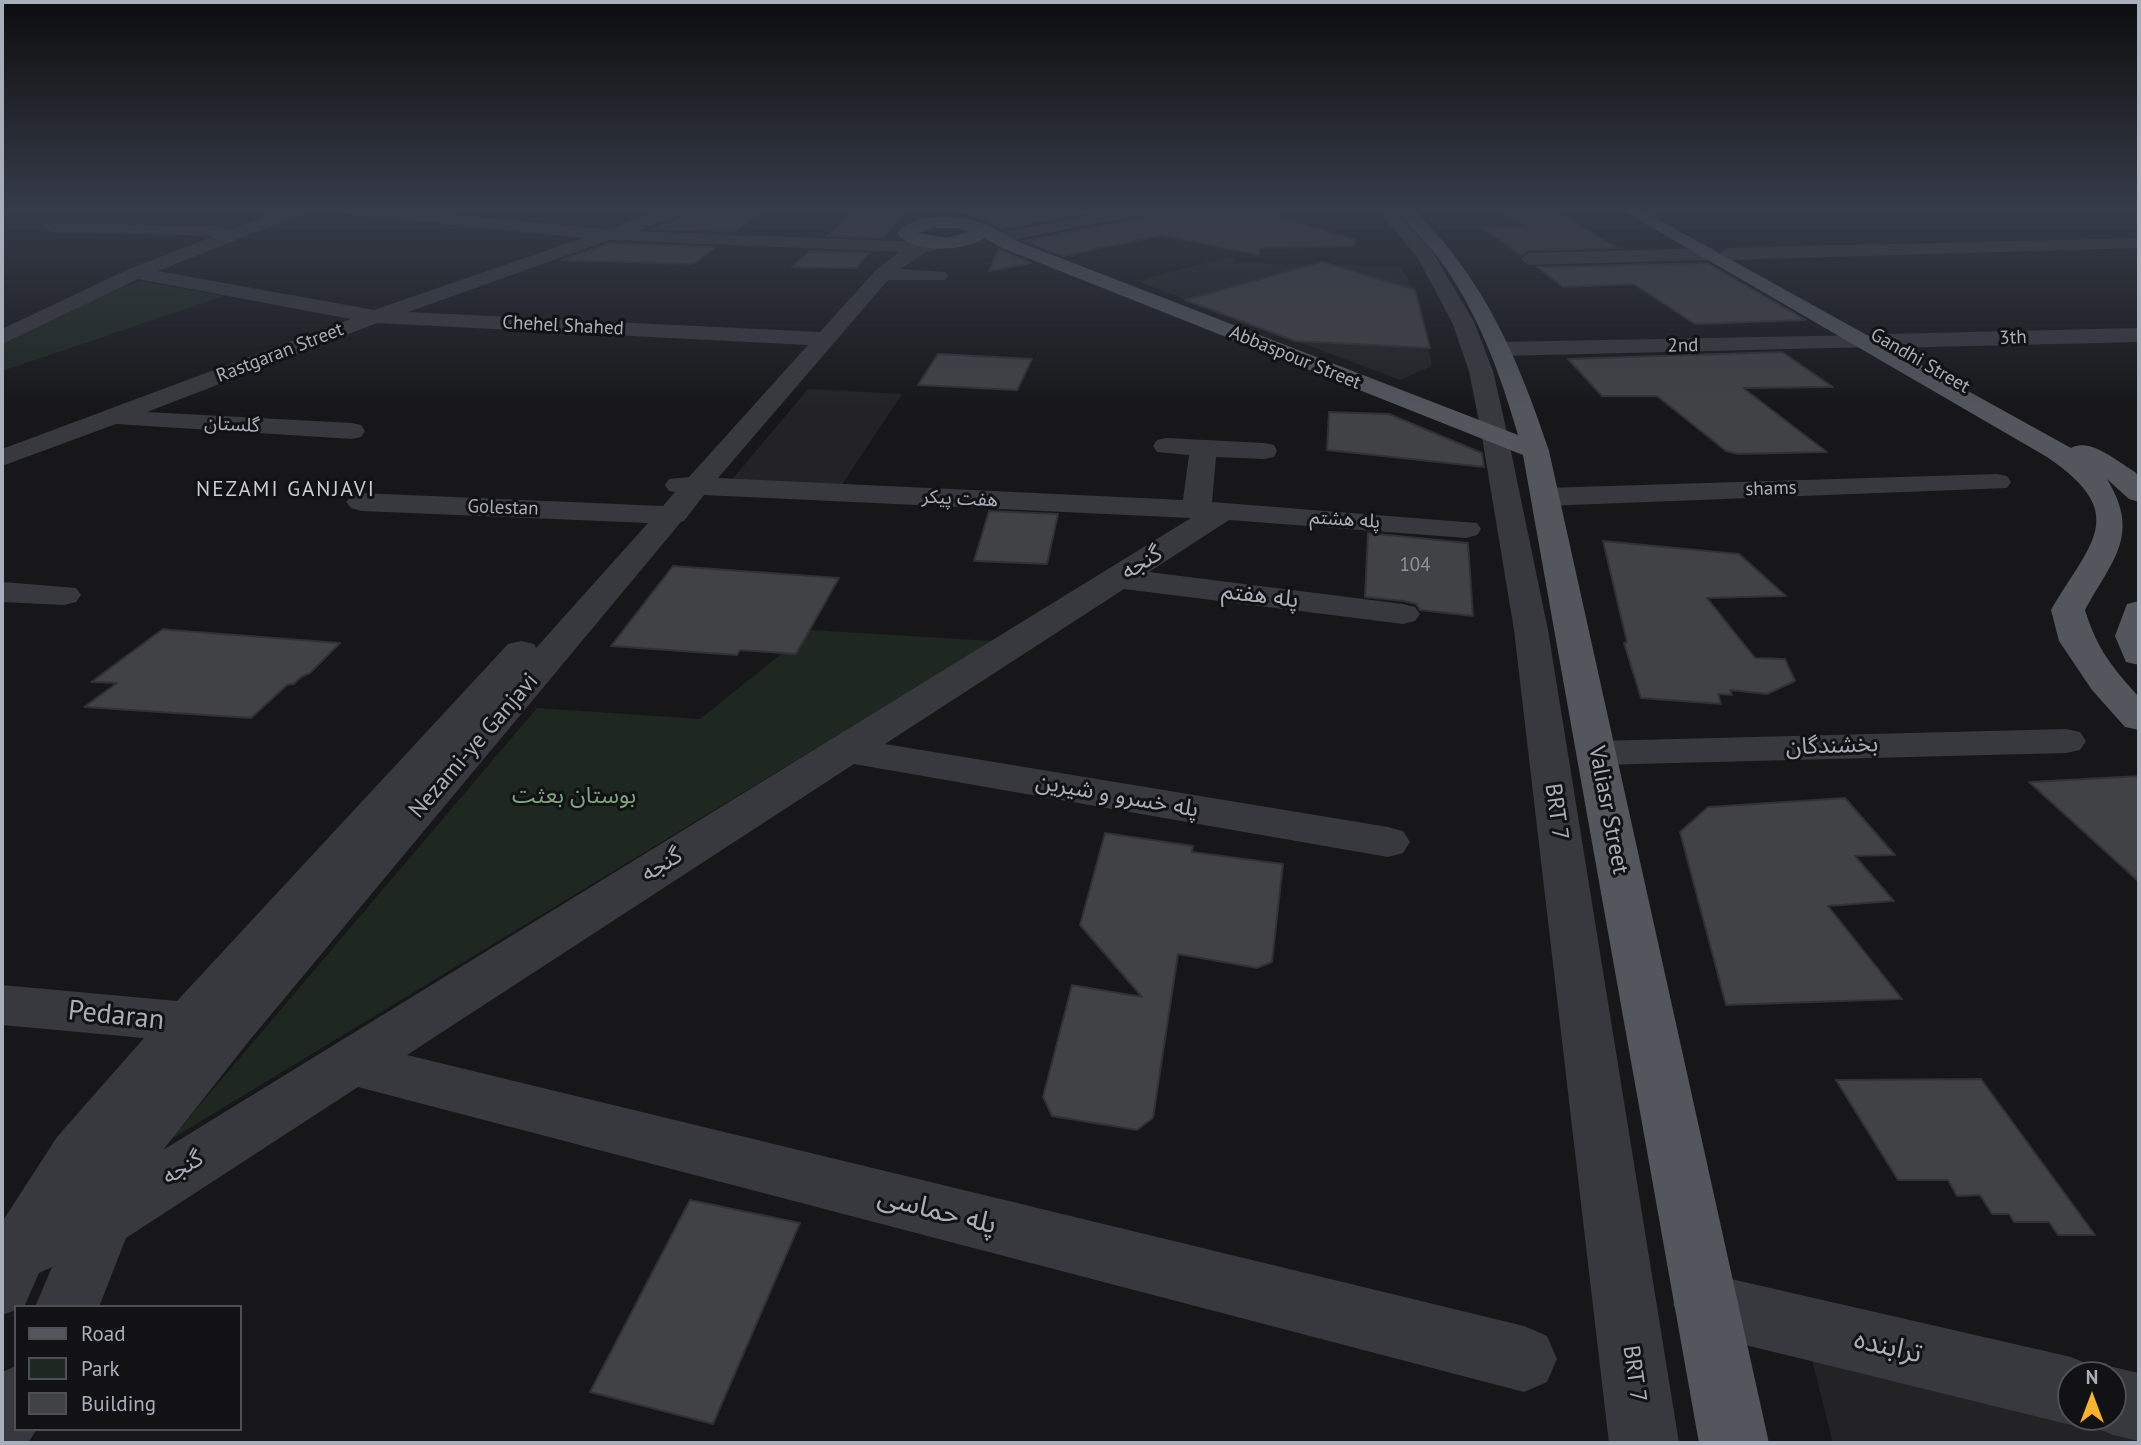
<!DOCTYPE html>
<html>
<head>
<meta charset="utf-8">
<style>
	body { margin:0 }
	#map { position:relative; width:2141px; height:1445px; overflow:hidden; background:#171719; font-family:"PT Sans",sans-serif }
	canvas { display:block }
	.frame { position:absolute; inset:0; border:4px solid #a8aeba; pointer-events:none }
	.legend { position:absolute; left:14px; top:1305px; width:228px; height:126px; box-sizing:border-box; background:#121214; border:2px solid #4e5056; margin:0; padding:9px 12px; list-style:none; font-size:21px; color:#a8aeba }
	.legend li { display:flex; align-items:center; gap:14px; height:35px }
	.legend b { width:35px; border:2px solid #4e5056 }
	.north { position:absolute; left:2057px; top:1361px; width:70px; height:70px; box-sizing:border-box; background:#121214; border:2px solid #4e5056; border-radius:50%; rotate:0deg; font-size:19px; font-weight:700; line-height:28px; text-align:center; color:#a8aeba }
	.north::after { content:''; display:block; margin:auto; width:24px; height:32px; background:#fbb32d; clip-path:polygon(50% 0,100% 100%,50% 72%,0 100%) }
</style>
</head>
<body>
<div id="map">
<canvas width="2141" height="1445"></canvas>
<div class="frame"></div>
<ul class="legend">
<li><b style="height:9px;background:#53565d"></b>Road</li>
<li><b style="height:19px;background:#1e2720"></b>Park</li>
<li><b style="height:19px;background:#414246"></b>Building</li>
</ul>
<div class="north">N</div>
</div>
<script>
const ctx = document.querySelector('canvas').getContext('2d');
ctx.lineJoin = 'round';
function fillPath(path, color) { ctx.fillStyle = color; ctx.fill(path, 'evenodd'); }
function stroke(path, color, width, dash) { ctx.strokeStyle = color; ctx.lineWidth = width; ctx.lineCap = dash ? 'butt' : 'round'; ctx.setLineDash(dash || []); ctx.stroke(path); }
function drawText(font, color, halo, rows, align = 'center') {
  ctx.font = font + ' "PT Sans","Noto Sans Arabic",sans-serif'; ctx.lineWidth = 6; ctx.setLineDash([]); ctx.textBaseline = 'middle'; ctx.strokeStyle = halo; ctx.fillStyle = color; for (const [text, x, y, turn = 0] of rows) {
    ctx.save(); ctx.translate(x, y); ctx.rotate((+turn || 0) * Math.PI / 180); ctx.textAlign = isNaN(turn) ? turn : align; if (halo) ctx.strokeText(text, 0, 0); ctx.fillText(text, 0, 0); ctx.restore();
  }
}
fillPath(new Path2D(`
	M1228 257H1234L1235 263 1400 267 1417 295 1432 366 1400 380 1137 281Z
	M808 389 902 394 839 489 730 482Z
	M1812 1360 2139 1430V1443H1833Z`), '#232326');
fillPath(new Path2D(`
	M141 281 224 296 2 371V344L92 297Z
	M811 630 993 641 170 1140 537 708 700 719Z`), '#1e2720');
const building = new Path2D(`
	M690 210H762L734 232 651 229 686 216Z
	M857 210H907L883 238 827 236Z
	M957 210H1106L1002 229Z
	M1151 210H1257L1355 240 1354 246 1259 248V255L1161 235 1063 256 1023 241 1142 218Z
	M1501 210H1554L1617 248 1529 250 1521 255 1482 227H1526Z
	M610 243 715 247 695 263 689 264 562 260Z
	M999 249 1001 250 1031 263 989 271Z
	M810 251 869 253 856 268 792 267Z
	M1322 262 1415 290 1430 348 1295 341 1185 300Z
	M1707 263 1806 320 1695 324 1634 284 1563 287 1537 267Z
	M1782 352 1833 387 1743 388 1827 452 1738 454 1726 451 1657 396H1602L1568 359Z
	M938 354 1032 359 1017 390 918 385Z
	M1329 412 1389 414 1482 453 1484 467 1327 450Z
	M989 511 1058 514 1047 564 974 561Z
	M1368 533 1468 543 1473 616 1420 610 1416 604 1404 601 1365 597Z
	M1603 541 1739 554 1786 596 1707 598 1755 658 1785 659 1795 681 1767 694 1730 690 1732 695 1718 694 1721 704 1641 698 1624 643 1627 642Z
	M673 566 839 578 796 654 740 650 737 655 611 646Z
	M163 629 171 630 340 643 310 673 301 677 294 684 287 685 251 718 84 707 117 683 91 682Z
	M2139 776V882L2029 782Z
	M1845 798 1895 855 1855 856 1894 901 1828 906 1902 999 1726 1005 1680 832 1708 807Z
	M1105 833 1193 846 1192 852 1283 864 1272 962 1257 968 1178 954 1153 1118 1137 1130 1052 1116 1043 1097 1072 985 1142 997 1080 925Z
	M1981 1079 2095 1235H2058L2049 1222H2014L2009 1214H1992L1980 1195 1957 1196 1948 1180H1898L1836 1080Z
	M690 1200 800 1223 713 1424 590 1392Z`);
fillPath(building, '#414246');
stroke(building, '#313135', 2);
fillPath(new Path2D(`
	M282 210H304L302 214 158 271 374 310 583 238 353 215 347 214 345 210H400L607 229 664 210H687L685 214 637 231 922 242 948 237 954 238 957 242 954 246 926 252 900 269 945 272 948 276 945 280H888L718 478 1183 500 1189 455 1157 452 1153 446 1157 440 1166 438 1264 443 1274 445 1277 451 1274 457 1264 459 1216 457 1212 502 1477 523 1481 529 1477 535 1466 538 1229 520 1149 572 1403 604 1415 607 1420 614 1415 621 1403 624 1124 589 885 744 1388 827 1403 831 1410 842 1403 853 1388 857 854 764 407 1055 1524 1326 1547 1336 1557 1359 1547 1382 1524 1392 358 1087 126 1238 99 1307H35L52 1267 39 1273 24 1307H16V1310L2 1315V1222L57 1137 144 1038 2 1025V985L177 1001 508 644 521 641 534 644 536 648 648 523 361 511 351 508 346 502 351 496 361 493 663 506 675 492 669 491 665 485 669 479 689 477 808 345 377 323 147 412 352 423 361 425 365 431 361 437 352 439 116 424 2 466V449L351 319 138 279 2 344V329L129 269 214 236 51 232 42 227 45 223 221 226 229 230ZM610 240 899 252 876 270 820 332 408 312ZM704 495 1191 518 163 1150 249 1041 681 522 684 521Z
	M1118 210H1149L1141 215 997 243 988 238 997 233Z
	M1378 210H1395L1432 251 1474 322 1493 371 1508 437 1548 630 1679 1443H1609L1514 630 1482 437 1469 371 1452 322 1417 257Z
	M2139 238V248L1728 260 1720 255 1711 260 1529 265 1520 259 1529 253 1711 248 1720 253 1728 248Z
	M2139 328V342L1888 348 1880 346 1877 341 1880 336 1888 334Z
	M1866 335 1874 337 1877 342 1874 347 1500 356 1492 354 1489 349 1492 344 1500 342Z
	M1997 474 2007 476 2011 482 2007 488 1545 506 1535 503 1531 497 1535 491 1545 488Z
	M2 582 76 588 81 595 76 602 64 605 2 602Z
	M2066 729 2080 732 2086 741 2080 750 2066 753 1597 765 1583 762 1577 753 1583 744 1597 741Z
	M1705 1273 2071 1357 2095 1367 2097 1374 2113 1367 2139 1373V1441L2113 1435 2089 1425 2086 1418 2071 1425 1705 1335 1683 1326 1673 1304 1683 1282ZM2071 1375H2113V1417H2071Z
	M16 1366V1429H37L28 1443H2V1372Z`), '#38393e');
fillPath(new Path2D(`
	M1397 210H1414C1485 280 1518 358 1549 451L1769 1443H1699L1523 455 1002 248 984 238C966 252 910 254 897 233 915 211 963 214 985 224 995 228 1005 235 1014 240L1518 435C1501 376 1480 318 1445 267 1431 246 1412 230 1397 210ZM933 228H960L969 232 946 238 917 233Z
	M1622 210H1641L2071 448C2090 437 2118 462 2135 472L2139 477V502L2129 499 2107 479C2141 535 2113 559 2085 610 2097 649 2112 667 2139 697V730L2125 727 2092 690 2059 641 2051 610C2091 542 2131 514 2047 457Z
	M2139 601V665L2126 662 2115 636 2127 604Z`), '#53565d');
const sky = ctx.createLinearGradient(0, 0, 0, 412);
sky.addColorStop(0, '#0d0d0e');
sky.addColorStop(0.51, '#363c49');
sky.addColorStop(1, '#363c4900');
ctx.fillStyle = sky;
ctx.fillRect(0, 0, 2141, 412);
drawText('19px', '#a8aeba', '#121214', [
	["Chehel Shahed",563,326,3],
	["3th",2013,338,-2],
	["2nd",1683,346,-1],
	["Rastgaran Street",280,353,-21],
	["Abbaspour Street",1295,358,22],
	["Gandhi Street",1920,361,30],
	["گلستان",232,425,3],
	["shams",1771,489,-2],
	["هفت پیکر",960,499,3],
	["Golestan",503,508,2],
	["پله هشتم",1345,520,4]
]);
drawText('19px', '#8e939d', null, [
	["104",1415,566]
]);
ctx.letterSpacing = '2px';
drawText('21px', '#cacdd5', '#121214', [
	["NEZAMI GANJAVI",286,490]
]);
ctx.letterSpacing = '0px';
drawText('23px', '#a8aeba', '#121214', [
	["گنجه",1142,563,-32],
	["پله هفتم",1260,596,7],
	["Nezami-ye Ganjavi",474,746,-49],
	["بخشندگان",1832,746,-2],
	["پله خسرو و شیرین",1117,796,10],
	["Valiasr Street",1608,810,79],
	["BRT 7",1556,812,82],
	["گنجه",662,865,-32],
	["گنجه",183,1168,-32],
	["BRT 7",1634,1374,82]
]);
drawText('23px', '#7ea580', '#121214', [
	["بوستان بعثت",574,796]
]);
drawText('28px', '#a8aeba', '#121214', [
	["Pedaran",116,1016,6],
	["پله حماسی",937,1211,14],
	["ترابنده",1888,1347,13]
]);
</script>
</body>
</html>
